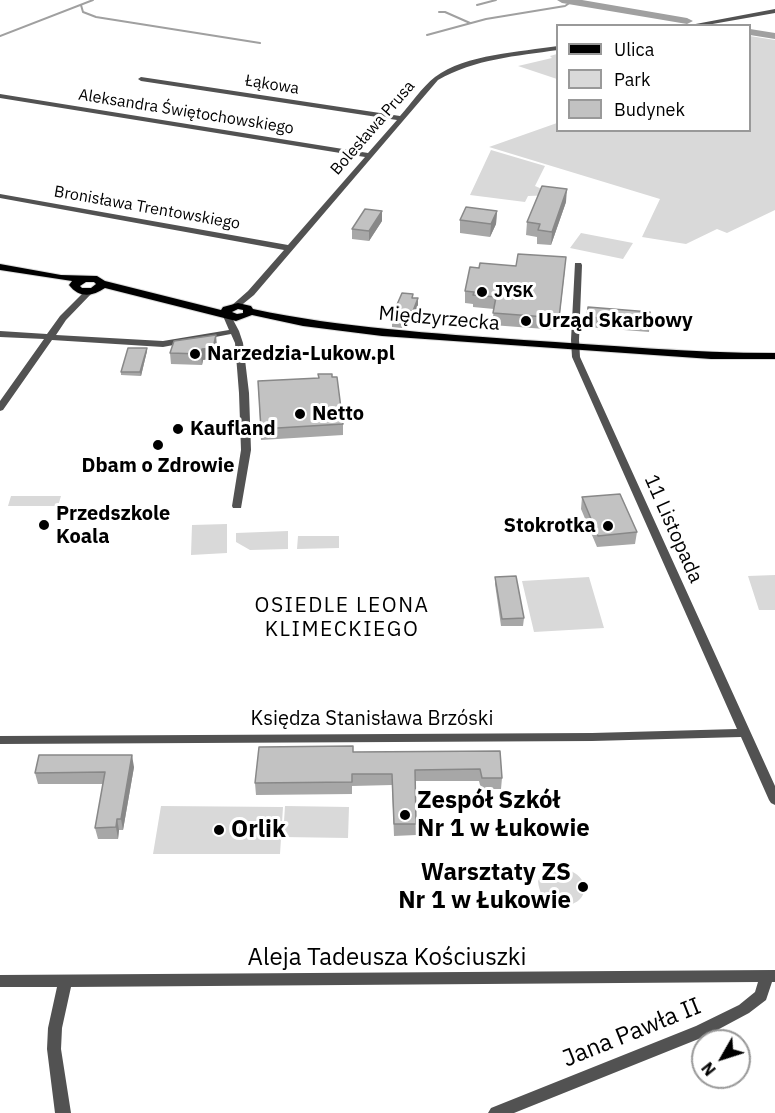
<!DOCTYPE html>
<html>
<head>
<meta charset="utf-8">
<style>
	body { margin:0 }
	#map { position:relative; width:775px; height:1113px; overflow:hidden; background:#fff; font-family:"IBM Plex Sans",sans-serif }
	canvas { display:block }
	.legend { position:absolute; left:556px; top:24px; width:195px; height:108px; box-sizing:border-box; background:#fff; border:2px solid #999; margin:0; padding:8px 10px; list-style:none; font-size:18px; color:#000 }
	.legend li { display:flex; align-items:center; gap:12px; height:30px }
	.legend b { width:30px; border:2px solid #999 }
	.north { position:absolute; left:691px; top:1029px; width:60px; height:60px; box-sizing:border-box; background:#fff; border:2px solid #999; border-radius:50%; rotate:231deg; font-size:16px; font-weight:700; line-height:24px; text-align:center; color:#000 }
	.north::after { content:''; display:block; margin:auto; width:21px; height:27px; background:#000; clip-path:polygon(50% 0,100% 100%,50% 72%,0 100%) }
</style>
</head>
<body>
<div id="map">
<canvas width="775" height="1113"></canvas>
<ul class="legend">
<li><b style="height:8px;background:#000"></b>Ulica</li>
<li><b style="height:16px;background:#d9d9d9"></b>Park</li>
<li><b style="height:16px;background:#c2c2c2"></b>Budynek</li>
</ul>
<div class="north">N</div>
</div>
<script>
const ctx = document.querySelector('canvas').getContext('2d');
ctx.lineJoin = 'round';
function fillPath(path, color) { ctx.fillStyle = color; ctx.fill(path, 'evenodd'); }
function stroke(path, color, width, dash) { ctx.strokeStyle = color; ctx.lineWidth = width; ctx.lineCap = dash ? 'butt' : 'round'; ctx.setLineDash(dash || []); ctx.stroke(path); }
function drawText(font, color, halo, rows, align = 'center') {
  ctx.font = font + ' "IBM Plex Sans",sans-serif'; ctx.lineWidth = 6; ctx.setLineDash([]); ctx.textBaseline = 'middle'; ctx.strokeStyle = halo; ctx.fillStyle = color; for (const [text, x, y, turn = 0] of rows) {
    ctx.save(); ctx.translate(x, y); ctx.rotate((+turn || 0) * Math.PI / 180); ctx.textAlign = isNaN(turn) ? turn : align; if (halo) ctx.strokeText(text, 0, 0); ctx.fillText(text, 0, 0); ctx.restore();
  }
}
fillPath(new Path2D(`
	M750 36 775 40V210L727 233 717 229 686 244 642 237 660 199 489 147 557 123 558 130H750Z
	M557 54V79L518 66 552 58 550 56Z
	M491 150 545 166 535 186 556 195 528 196 525 202 470 195Z
	M581 233 633 243 623 259 570 248Z
	M11 496H61L58 506H8Z
	M227 524V553L191 555 192 525Z
	M288 531V549L250 550 236 542V533Z
	M298 536H339V548L297 549Z
	M775 575V610H759L748 576Z
	M589 577 604 628 534 632 522 581Z
	M161 806 283 807 280 854H153Z
	M285 806 349 807 348 838 283 837Z
	M556 867C600 872 588 915 553 903 542 899 539 891 538 881L544 871Z`), '#d9d9d9');
stroke(new Path2D(`
	M81 5 83 12 96 17 260 43
	M477 5 496 0
	M439 12H445L470 23
	M427 35 486 19 565 6 571 2
	M0 36 93 0`), '#a0a0a0', 2);
fillPath(new Path2D(`
	M557 0H582L687 18 693 21 687 24 562 3Z
	M710 22 717 26 704 25Z
	M750 29 775 33V39L750 35Z`), '#a0a0a0');
const major = new Path2D(`
	M0 264 61 275 97 276 105 281 221 310 223 307 238 303 251 306 253 309C342 328 433 333 524 340 608 345 691 353 775 353V359H711L382 336 303 326 252 315 236 321 105 288C92 297 79 298 69 285L72 281 0 270ZM86 282H94L96 284 91 288H82L80 286ZM238 309 243 310V313L237 314 232 312Z`);
stroke(major, '#dbdbdb', 2);
fillPath(new Path2D(`
	M775 9V13L701 26H685Z
	M558 46V50C516 56 475 59 438 80L254 295 238 308 235 309 231 306 248 291 284 250 0 198V194L288 245 365 157 0 98V94L368 153 397 120 141 81 138 79 141 77 400 116C411 104 422 87 435 77 466 54 520 52 558 46Z
	M575 263H581L582 265 579 340 580 357 775 786V805L771 803 769 800 741 737 592 741 0 744V736L592 733 737 729 572 357 571 340Z
	M85 291H88L92 293 66 320 56 335 163 341 229 330 223 316 224 314H230L239 331 243 343 249 393 251 450 241 508H233L232 506 241 450 239 393 235 343 231 334 163 347 52 340 3 410 0 411V401L44 339 0 337V331L47 334 60 316Z
	M775 970V982H772L766 1000 749 1013 706 1036 514 1113H488L491 1108 696 1026 739 1005 755 992 758 982 71 987 62 1028 61 1049 71 1113H55L47 1049 48 1028 57 987H0V975Z`), '#525252');
fillPath(major, '#000');
fillPath(new Path2D(`
	M566 202 551 245 537 244V237L526 235 527 222Z
	M497 211 496 224 490 237 460 233V220Z
	M382 221 369 241 352 239V229Z
	M516 266 565 269 558 330 492 325 494 309 473 307V304L465 303V291L479 268Z
	M413 298 418 309 413 322 405 321 402 328 392 327V316Z
	M588 307 650 321 649 332 586 327Z
	M217 346 214 358 203 360 202 365 171 364 170 353Z
	M147 351 141 376 121 375V372Z
	M258 381 343 424V435L261 440Z
	M582 497 637 532 635 544 597 547 581 509Z
	M495 577 524 618 523 626H501L495 584Z
	M500 751 502 778 501 789H481L479 781H415L416 835 394 836 392 785 352 786V794L256 795 255 783 353 752Z
	M134 767 123 830H119L118 839H98L95 828 103 784H38L35 773Z`), '#a7a7a7');
fillPath(new Path2D(`
	M567 189 566 202 551 245 552 232Z
	M382 211V221L369 241V231Z
	M497 211 496 224 490 237 491 224Z
	M418 298V309L413 322V311Z
	M405 310V321L402 328V317Z
	M216 335 217 346 214 358 203 360 202 365 201 354 202 349Z
	M147 348V351L141 376 140 372Z
	M132 755 134 767 123 830 121 819Z
	M117 819 119 830 118 839 116 827Z`), '#888');
const building = new Path2D(`
	M542 186 567 189 552 232 538 230 540 224 527 222Z
	M466 207 497 211 491 224 460 220Z
	M365 209 382 211 369 231 352 229Z
	M518 254 566 257 559 318 493 313 496 297 473 295 474 292 465 291 470 267 479 268 480 263 516 266Z
	M402 293 413 294 412 298H418L413 311 405 310 402 317 392 316Z
	M588 307 650 312V321L587 317Z
	M216 335 213 348 202 349 201 354 170 353 174 341Z
	M128 348H147L140 372H121Z
	M318 374H332V377H337L343 424 261 429 258 381 319 378Z
	M620 494 637 532 598 536 582 497Z
	M516 576 524 618 502 619 495 577Z
	M353 746V752L500 751 502 778H482L480 769 415 770 416 824H394L392 774H352V782L255 783 259 747Z
	M39 755H132L121 819H117L116 827 95 828 105 772 35 773Z`);
fillPath(building, '#c2c2c2');
stroke(building, '#888', 1.5);
for (const [x, y, r, color] of [
	[482,292,6,"#000"],
	[526,321,6,"#000"],
	[195,354,6,"#000"],
	[300,414,6,"#000"],
	[178,429,6,"#000"],
	[158,445,6,"#000"],
	[44,525,6,"#000"],
	[608,526,6,"#000"],
	[405,815,6,"#000"],
	[219,830,6,"#000"],
	[583,887,6,"#000"]
]) { const dot = new Path2D(); dot.arc(x, y, r, 0, 2 * Math.PI); ctx.fillStyle = color; ctx.fill(dot); stroke(dot, '#fff', 2); }
drawText('16px', '#000', '#fff', [
	["Łąkowa",272,85,9],
	["Aleksandra Świętochowskiego",186,112,9],
	["Bolesława Prusa",373,128,-49],
	["Bronisława Trentowskiego",147,208,10]
]);
drawText('bold 16px', '#000', '#fff', [
	["JYSK",494,292]
], 'left');
drawText('20px', '#000', '#fff', [
	["Międzyrzecka",439,319,5],
	["11 Listopada",673,529,66],
	["Księdza Stanisława Brzóski",372,719]
]);
drawText('bold 20px', '#000', '#fff', [
	["Urząd Skarbowy",538,321],
	["Narzedzia-Lukow.pl",207,354],
	["Netto",312,414],
	["Kaufland",190,429],
	["Dbam o Zdrowie",158,466,"center"],
	["Przedszkole",56,514],
	["Koala",56,537],
	["Stokrotka",596,526,"right"]
], 'left');
ctx.letterSpacing = '1.5px';
drawText('21px', '#000', '#fff', [
	["OSIEDLE LEONA",342,606],
	["KLIMECKIEGO",342,630]
]);
ctx.letterSpacing = '0px';
drawText('bold 24px', '#000', '#fff', [
	["Zespół Szkół",417,801],
	["Nr 1 w Łukowie",417,829],
	["Orlik",231,830],
	["Warsztaty ZS",571,873,"right"],
	["Nr 1 w Łukowie",571,901,"right"]
], 'left');
drawText('24px', '#000', '#fff', [
	["Aleja Tadeusza Kościuszki",387,958],
	["Jana Pawła II",632,1033,-22]
]);
</script>
</body>
</html>
